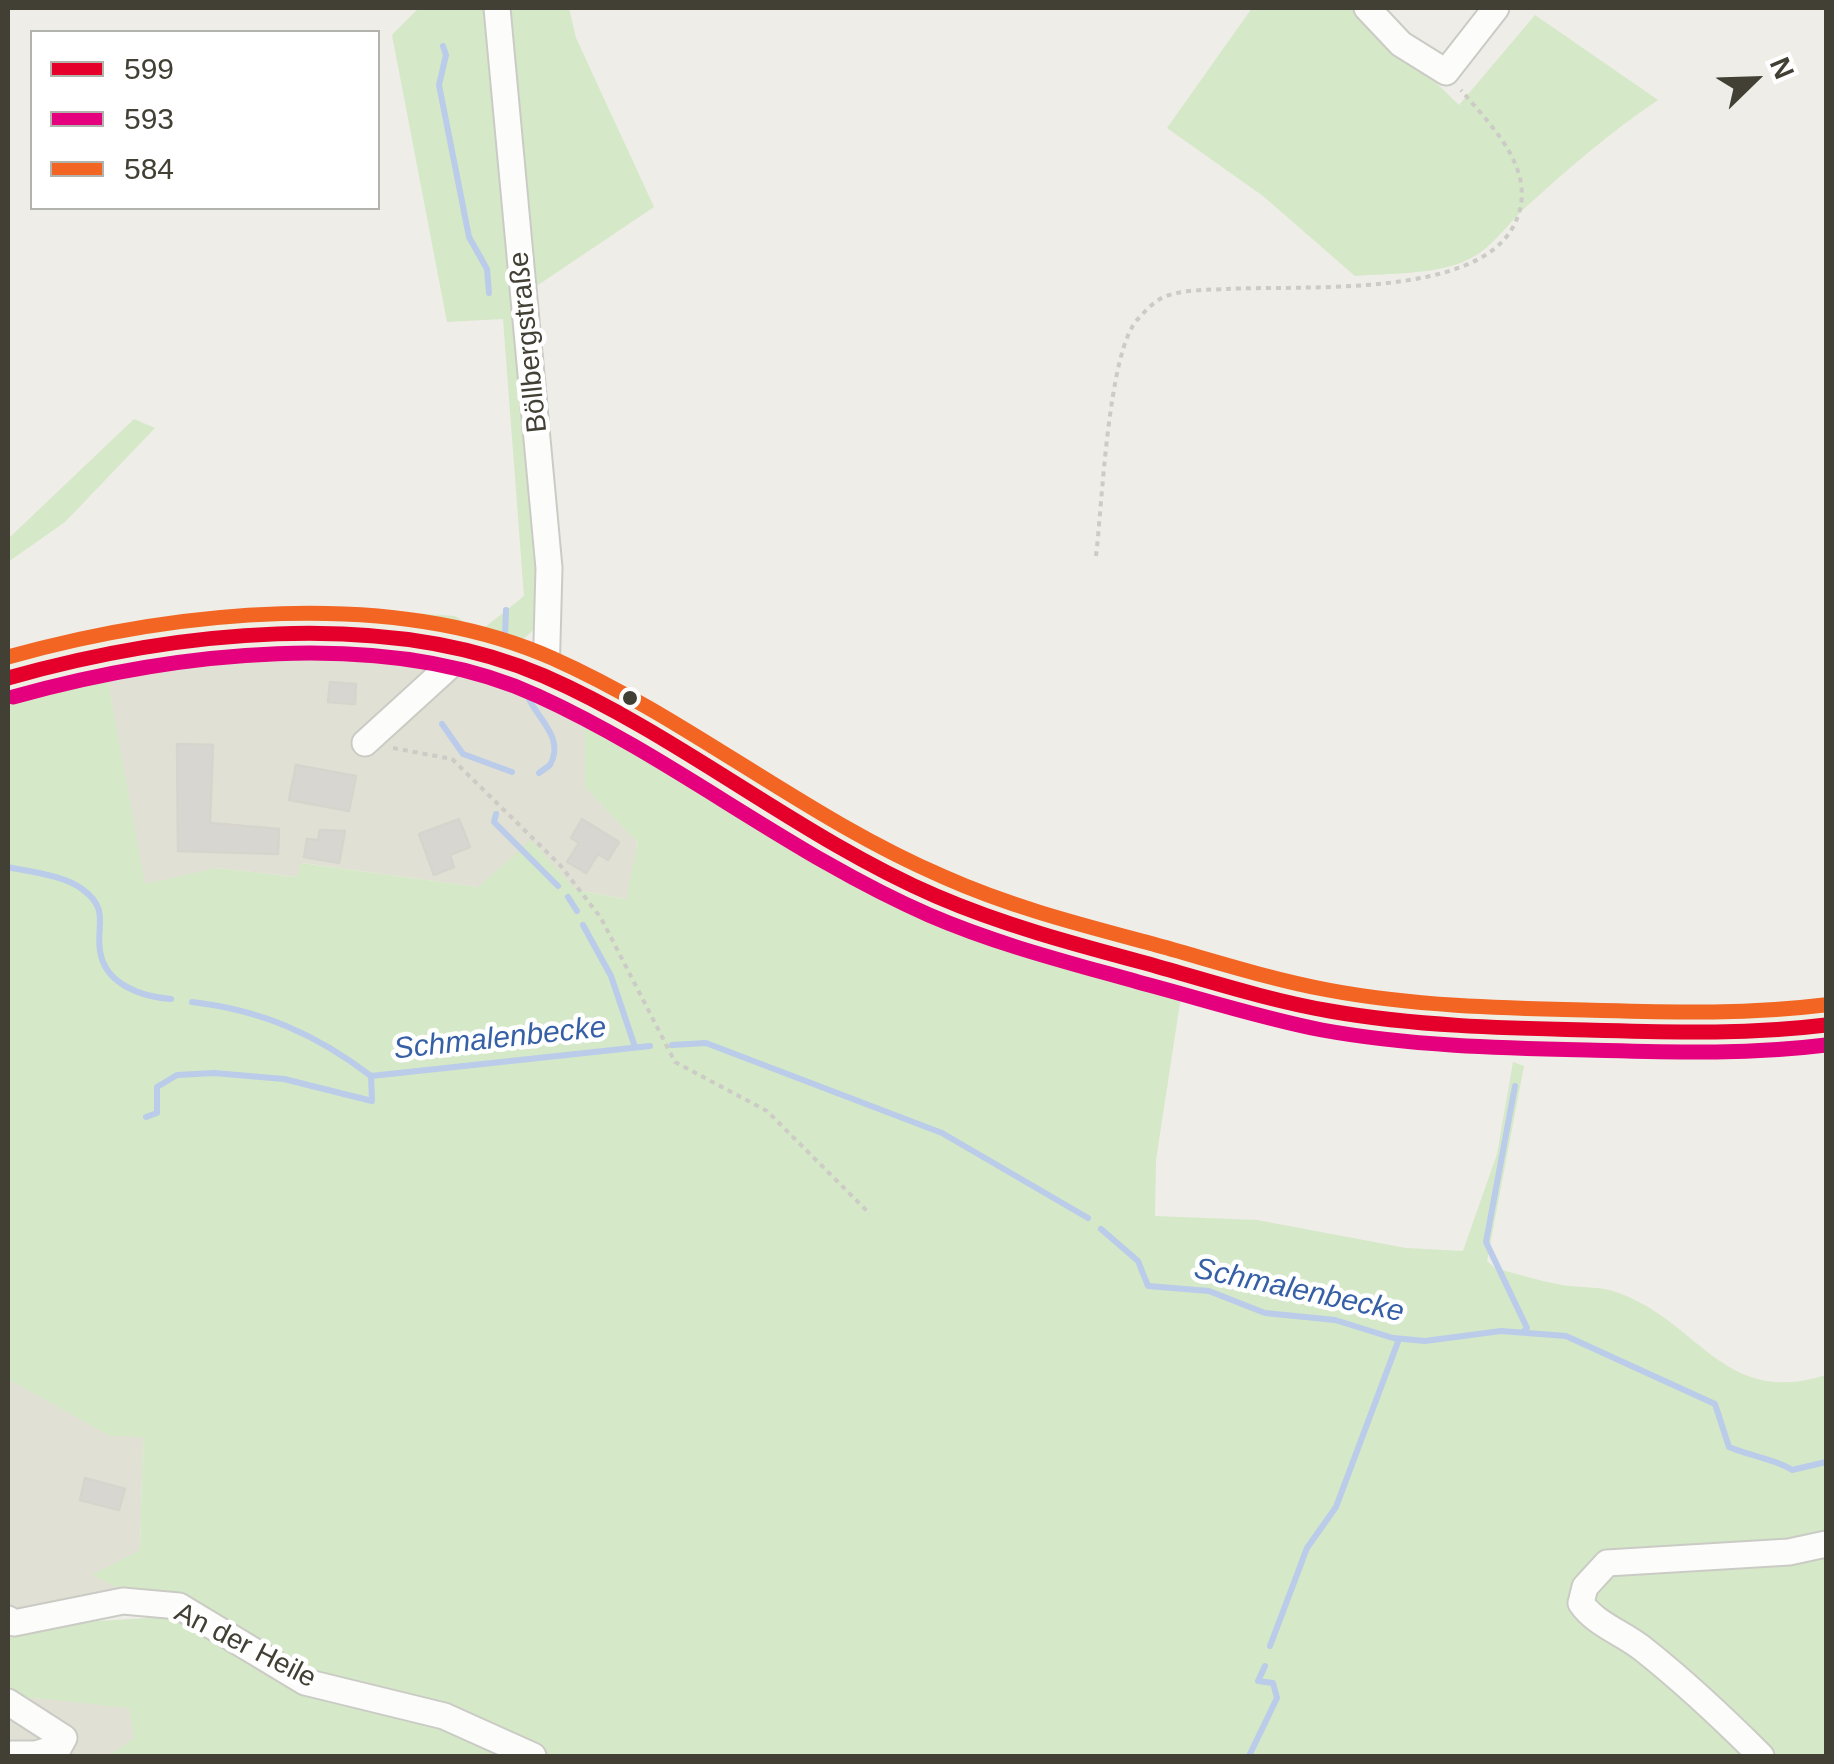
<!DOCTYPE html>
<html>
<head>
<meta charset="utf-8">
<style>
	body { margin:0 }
	#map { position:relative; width:1834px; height:1764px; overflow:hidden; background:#eeede7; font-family:Arial,sans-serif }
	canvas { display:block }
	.frame { position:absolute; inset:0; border:10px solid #424034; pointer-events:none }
	.legend { position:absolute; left:30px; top:30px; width:350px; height:180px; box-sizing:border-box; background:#fff; border:2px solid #b3b3ae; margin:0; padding:12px 18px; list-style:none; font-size:30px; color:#424034 }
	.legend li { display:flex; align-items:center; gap:20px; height:50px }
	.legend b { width:50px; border:2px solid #b3b3ae }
	.north { position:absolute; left:1704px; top:30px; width:100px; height:100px; -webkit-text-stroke:8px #fff; paint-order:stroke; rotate:67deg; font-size:28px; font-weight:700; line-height:40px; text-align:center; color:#424034 }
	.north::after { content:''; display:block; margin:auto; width:35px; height:45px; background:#424034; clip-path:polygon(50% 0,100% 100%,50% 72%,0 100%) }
</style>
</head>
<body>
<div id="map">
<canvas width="1834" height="1764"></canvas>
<div class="frame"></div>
<ul class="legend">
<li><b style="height:12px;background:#e4002b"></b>599</li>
<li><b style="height:12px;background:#e5007d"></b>593</li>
<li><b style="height:12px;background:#f26522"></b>584</li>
</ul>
<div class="north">N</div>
</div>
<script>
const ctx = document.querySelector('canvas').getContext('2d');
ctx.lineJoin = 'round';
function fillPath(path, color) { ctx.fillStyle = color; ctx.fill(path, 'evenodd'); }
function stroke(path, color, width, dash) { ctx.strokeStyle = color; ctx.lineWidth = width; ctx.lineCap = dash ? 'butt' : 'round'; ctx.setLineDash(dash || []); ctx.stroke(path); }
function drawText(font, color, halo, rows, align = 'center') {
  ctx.font = font + ' Arial,sans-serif'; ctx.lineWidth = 9; ctx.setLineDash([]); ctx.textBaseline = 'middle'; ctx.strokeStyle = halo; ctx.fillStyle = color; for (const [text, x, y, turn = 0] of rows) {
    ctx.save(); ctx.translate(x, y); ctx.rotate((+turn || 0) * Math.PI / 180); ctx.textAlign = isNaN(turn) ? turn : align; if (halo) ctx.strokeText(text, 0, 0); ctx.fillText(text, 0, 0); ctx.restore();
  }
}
fillPath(new Path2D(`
	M200 645 456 655 585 708V787L638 843 627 899 576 890 478 887 302 863 297 877 216 868 144 885 104 660Z
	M8 1379 110 1435 143 1437 140 1550 126 1592 8 1612Z
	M8 1688 24 1697 129 1707 134 1738 109 1756H8Z`), '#e1e0d4');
fillPath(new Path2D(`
	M419 8H489L533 489 540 624 520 642 503 648 354 620 365 610 455 616 479 632 524 596 503 319 447 322 392 35Z
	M510 8H569L576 38 654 207 535 287Z
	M1252 8H1359L1459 105 1535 15 1658 100C1610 132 1569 168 1526 207 1504 227 1492 250 1463 262 1430 275 1390 273 1355 276L1263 196 1167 128Z
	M134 419 155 428 65 522 8 562V539Z
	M104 660 145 884 216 868 297 877 301 863 478 887 531 840 576 890 626 899 638 843 585 787V708L703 784 904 890 1012 933 1183 983 1156 1160 1155 1216 1257 1220 1406 1248 1463 1251 1497 1154 1513 1062 1524 1066 1487 1261 1495 1268C1517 1274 1540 1281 1562 1285 1580 1288 1599 1286 1616 1292 1700 1321 1723 1408 1826 1375V1756H109L134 1738 129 1708 24 1697 8 1688V1633L46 1624 181 1616 302 1687 424 1717 430 1705 299 1674 181 1598 126 1592 92 1575 140 1550 143 1437 110 1436 8 1379V688Z`), '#d5e8c8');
stroke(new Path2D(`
	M443 46 446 55 439 85 469 237 487 269 489 293
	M505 636 506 610
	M529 699C539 720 565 739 550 765L539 773
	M442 724 463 754 512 772
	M496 814 494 822 558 886
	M8 867C30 872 63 875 82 889 110 909 96 925 100 951 105 985 143 997 171 999
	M568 897 577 911
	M583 925 611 976 635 1047
	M192 1002C261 1010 316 1034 371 1076L650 1046
	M672 1045 706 1043 942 1133 1088 1218
	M1515 1086 1486 1242 1527 1328 1524 1331
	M146 1117 157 1113V1087L177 1075 214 1073 284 1079 372 1101 371 1076
	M1101 1229 1138 1261 1148 1286 1209 1291 1265 1313 1335 1320 1393 1338 1425 1341 1501 1331 1566 1336 1715 1404 1729 1447C1747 1455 1781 1461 1792 1470L1826 1462
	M1270 1646 1307 1548 1336 1507 1399 1339
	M1249 1756 1277 1698 1273 1683 1258 1681 1265 1666`), '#bacce9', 6);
const building = new Path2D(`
	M330 682 356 684 355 704 328 702Z
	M177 744 213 745 210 823 279 829 278 854 178 851Z
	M296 765 356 776 349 811 289 800Z
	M459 819 470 847 450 855 454 867 434 875 419 834Z
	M582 819 619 842 608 860 598 854 586 873 567 862 579 843 571 838Z
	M320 830 345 831 339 863 304 857 307 839 318 840Z
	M85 1478 125 1489 119 1510 80 1500Z`);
fillPath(building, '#d7d6d0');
stroke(building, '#d6d4cd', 2.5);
const minor = new Path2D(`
	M497 8 549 568 546 678
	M1367 8 1401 44 1446 72 1496 8
	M365 743 466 651
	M8 1619 14 1623 123 1601 179 1606 305 1682 444 1716 533 1756
	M8 1702 64 1738 59 1747 36 1754H12
	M1761 1756C1723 1718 1686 1683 1643 1649 1623 1633 1595 1624 1581 1603L1585 1587 1607 1563 1789 1552 1826 1544`);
const major = new Path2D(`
	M8 678C149 631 407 612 543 676 679 740 797 837 936 896 1009 927 1087 947 1164 968 1225 985 1287 1005 1349 1014 1432 1027 1514 1028 1597 1030 1675 1033 1750 1036 1826 1025`);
stroke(minor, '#cbcbc5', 29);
stroke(major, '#cfcdb6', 36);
stroke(new Path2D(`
	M1096 556C1102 508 1108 349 1138 319 1144 312 1153 303 1160 299 1177 289 1209 290 1227 289 1301 285 1474 299 1513 227 1542 174 1493 128 1461 90
	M393 748 452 759 560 865 601 918 675 1062 767 1111 870 1214`), '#cccbc6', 4, [5, 5]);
stroke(minor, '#fcfcfb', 25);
stroke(major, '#efeee3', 32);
stroke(new Path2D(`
	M8 678C171 632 384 607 544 676 681 736 798 836 936 896 1003 925 1074 944 1145 963 1206 980 1267 1000 1330 1011 1415 1026 1501 1028 1587 1030 1667 1032 1746 1035 1826 1025`), '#e4002b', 15);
stroke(new Path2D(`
	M13 697C171 653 385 626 538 696 674 758 791 855 929 915 996 944 1067 962 1138 982 1199 998 1260 1018 1322 1030 1410 1046 1500 1048 1588 1050 1668 1052 1747 1055 1826 1045`), '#e5007d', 15);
stroke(new Path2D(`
	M8 657C173 611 391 587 552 658 689 719 806 818 944 877 1011 907 1082 925 1153 944 1211 960 1269 979 1328 990 1413 1006 1499 1008 1585 1010 1665 1012 1744 1015 1824 1005`), '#f26522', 15);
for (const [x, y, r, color] of [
	[630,698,9,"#424034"]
]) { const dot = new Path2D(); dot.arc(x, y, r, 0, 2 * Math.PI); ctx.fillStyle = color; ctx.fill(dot); stroke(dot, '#fff', 4); }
drawText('28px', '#424034', '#fff', [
	["Böllbergstraße",529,342,-96],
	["An der Heile",245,1646,27]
]);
drawText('italic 30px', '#365fa6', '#fff', [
	["Schmalenbecke",500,1039,-6],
	["Schmalenbecke",1299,1291,12]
]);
</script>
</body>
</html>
